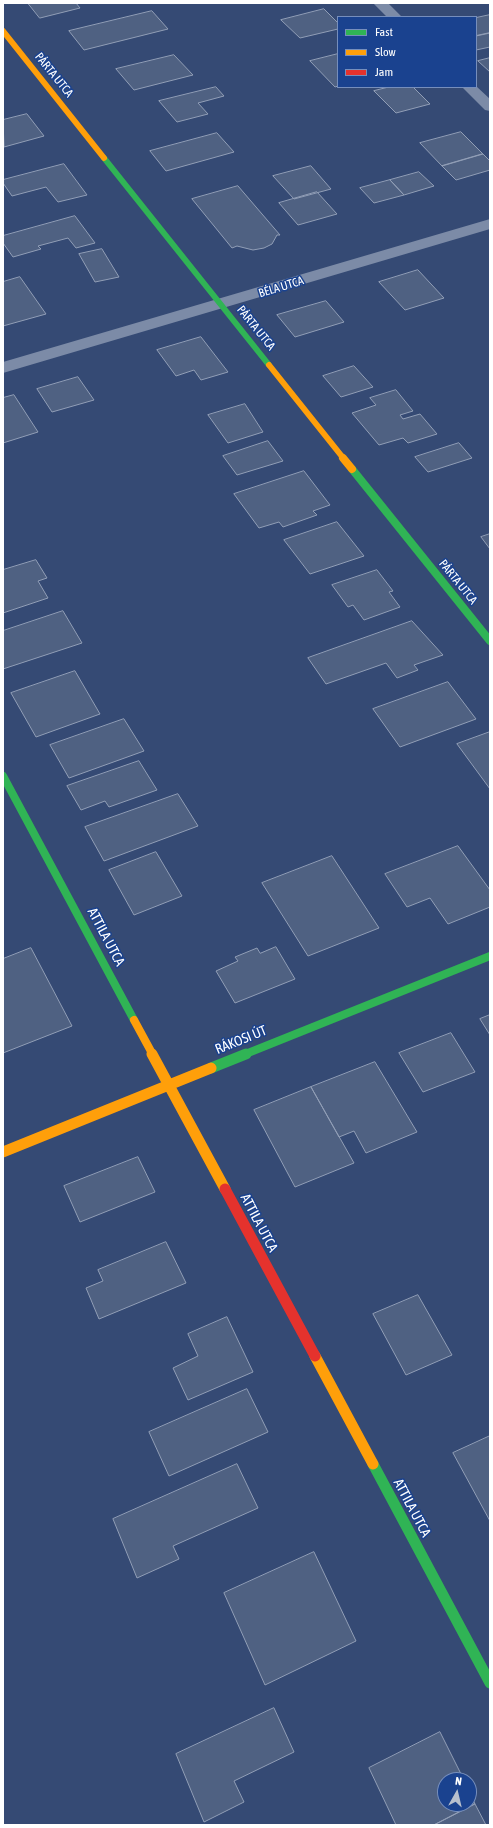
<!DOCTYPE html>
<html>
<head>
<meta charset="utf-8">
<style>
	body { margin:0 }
	#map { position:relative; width:493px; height:1828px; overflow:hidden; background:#354a74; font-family:"Asap Condensed",sans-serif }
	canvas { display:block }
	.frame { position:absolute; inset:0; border:4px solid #fff; pointer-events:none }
	.legend { position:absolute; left:337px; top:16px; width:140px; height:72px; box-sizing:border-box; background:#1a428f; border:1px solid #768ebc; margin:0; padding:5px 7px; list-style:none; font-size:12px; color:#fff }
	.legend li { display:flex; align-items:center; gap:8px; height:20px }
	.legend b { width:20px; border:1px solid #768ebc }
	.north { position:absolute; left:437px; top:1772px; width:40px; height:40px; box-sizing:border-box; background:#1a428f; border:1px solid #768ebc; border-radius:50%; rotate:8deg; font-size:11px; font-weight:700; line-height:16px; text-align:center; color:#fff }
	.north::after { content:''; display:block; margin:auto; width:14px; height:18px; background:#b8c0ce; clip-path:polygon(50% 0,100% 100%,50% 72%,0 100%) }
</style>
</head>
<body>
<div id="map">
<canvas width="493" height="1828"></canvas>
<div class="frame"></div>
<ul class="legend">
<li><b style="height:5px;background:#30b455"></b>Fast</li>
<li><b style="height:5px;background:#ff9f0a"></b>Slow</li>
<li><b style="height:5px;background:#e5322d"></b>Jam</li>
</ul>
<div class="north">N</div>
</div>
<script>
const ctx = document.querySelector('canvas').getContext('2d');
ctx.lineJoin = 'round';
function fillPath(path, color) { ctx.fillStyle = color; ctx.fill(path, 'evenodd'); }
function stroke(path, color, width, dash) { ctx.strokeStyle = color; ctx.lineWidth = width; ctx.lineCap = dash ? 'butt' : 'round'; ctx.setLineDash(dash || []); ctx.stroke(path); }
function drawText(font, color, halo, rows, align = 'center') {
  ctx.font = font + ' "Asap Condensed",sans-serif'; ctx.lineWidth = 3; ctx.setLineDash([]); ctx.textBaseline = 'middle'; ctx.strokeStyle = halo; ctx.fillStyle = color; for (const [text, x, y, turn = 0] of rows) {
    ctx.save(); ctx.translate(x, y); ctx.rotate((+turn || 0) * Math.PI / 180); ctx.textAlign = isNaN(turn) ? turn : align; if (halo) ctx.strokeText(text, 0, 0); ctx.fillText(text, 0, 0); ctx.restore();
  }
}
const building = new Path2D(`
	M28 3H76L80 8 40 18Z
	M324 9 338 23V29L300 38 281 20Z
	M152 11 168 29 84 50 69 31Z
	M490 15V33L476 36V18Z
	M490 33V47L476 50V36Z
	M338 54V86L335 87 310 61Z
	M174 55 193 75 134 90 116 69Z
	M490 58V72L478 61Z
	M216 87 224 96 198 103 208 114 177 122 159 101Z
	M389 87H413L430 104 396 113 374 91Z
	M27 114 44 136 4 147 3 120Z
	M461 132 483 154 442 166 420 143Z
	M217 133 234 152 166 171 150 151Z
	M483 154 490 161V170L456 180 442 166Z
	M64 164 87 195 58 202 46 187 12 196 3 183V180Z
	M311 166 331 189 294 199 273 176Z
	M419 172 434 186 404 195 390 180Z
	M390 180 404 195 374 203 360 188Z
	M238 186 280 235H277L272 244 264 248 253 250 237 246 232 248 192 199Z
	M317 192 337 214 298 225 279 203Z
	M75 216 95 243 76 248 68 238 38 246 41 249 13 257 3 243V236Z
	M102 249 119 277 95 282 79 254Z
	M418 270 444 298 405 310 379 282Z
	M20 277 46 314 3 326V282Z
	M326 301 344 322 295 337 277 315Z
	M201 337 228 372 201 380 194 370 176 376 157 350Z
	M354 366 373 387 341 397 323 376Z
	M78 377 94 400 52 412 37 389Z
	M396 390 413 411 400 415 403 419 420 414 437 434 408 443 403 438 379 445 352 413 376 405 370 398Z
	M14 395 38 432 3 443V398Z
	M245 404 263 432 228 443 208 415Z
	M268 441 283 461 237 475 223 456Z
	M459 443 472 458 428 472 415 457Z
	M304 471 330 505 313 511 317 515 283 527 279 522 259 528 234 494Z
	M337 522 364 556 310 574 284 540Z
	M490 534V549L481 537Z
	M36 560 47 578 38 581 48 598 3 613V570Z
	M377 570 393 591 389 592 400 607 364 620 353 605 348 607 332 585Z
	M63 611 82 643 3 669V631Z
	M412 621 443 655 414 665 418 670 397 678 386 663 326 684 308 658Z
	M75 671 100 714 36 737 11 693Z
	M448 682 476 719 400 747 373 709Z
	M124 719 144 751 69 778 50 745Z
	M490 732V789L457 744Z
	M139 761 157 790 109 807 105 801 81 810 67 786Z
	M178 794 198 826 104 861 85 827Z
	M458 846 490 890V907L448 924 430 898 407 907 385 874Z
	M156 852 182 896 134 915 109 870Z
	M332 856 379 928 308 956 262 883Z
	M276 947 295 979 235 1003 216 971 238 961 235 957 257 948 260 953Z
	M31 948 72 1026 3 1053V959Z
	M490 1015V1035L480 1019Z
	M451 1033 475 1072 423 1092 399 1053Z
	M375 1062 417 1132 366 1153 354 1131 339 1137 311 1087Z
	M311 1087 354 1163 295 1187 254 1110Z
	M138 1157 155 1192 80 1222 64 1186Z
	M166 1242 186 1283 99 1319 86 1288 103 1281 98 1270Z
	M418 1295 452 1355 406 1375 373 1314Z
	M227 1317 253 1372 188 1400 173 1368 198 1356 188 1334Z
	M247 1389 268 1432 169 1476 149 1432Z
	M490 1436V1521L453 1453Z
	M237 1464 258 1508 173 1546 179 1559 137 1578 113 1519Z
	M314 1552 356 1641 265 1685 224 1593Z
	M274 1708 294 1752 234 1781 244 1802 204 1822 176 1754Z
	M440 1732 464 1780H445V1804H469V1791L475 1804 434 1825H396L369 1768Z
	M475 1804 486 1825H434Z`);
fillPath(building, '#4f6182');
stroke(building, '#919eb6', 1);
fillPath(new Path2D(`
	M373 3H388L402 17H387Z
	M476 86 490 99V111L485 110 462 87Z
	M490 219V229L3 373V362Z`), '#7c8ba7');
stroke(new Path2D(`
	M104 158 269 365`), '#30b455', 6);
stroke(new Path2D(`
	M352 469 490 641
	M3 776 134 1020
	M243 1055 490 956`), '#30b455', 8);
stroke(new Path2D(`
	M211 1068 246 1054
	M373 1464 490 1683`), '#30b455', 11);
stroke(new Path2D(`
	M3 31 104 158
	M269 365 344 459`), '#ff9f0a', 6);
stroke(new Path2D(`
	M343 458 352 469
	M134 1020 153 1055`), '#ff9f0a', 8);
stroke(new Path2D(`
	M152 1054 225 1189
	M3 1152 211 1068
	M315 1356 373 1464`), '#ff9f0a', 11);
stroke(new Path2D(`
	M225 1189 315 1356`), '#e5322d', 11);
drawText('12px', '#fff', '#1a428f', [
	["PÁRTA UTCA",54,75,51],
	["BÉLA UTCA",281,287,-17],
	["PÁRTA UTCA",256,328,51],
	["PÁRTA UTCA",458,582,51]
]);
drawText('14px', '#fff', '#1a428f', [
	["ATTILA UTCA",106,937,62],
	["RÁKOSI ÚT",241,1040,-22],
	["ATTILA UTCA",259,1223,62],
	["ATTILA UTCA",412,1508,62]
]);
</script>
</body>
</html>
